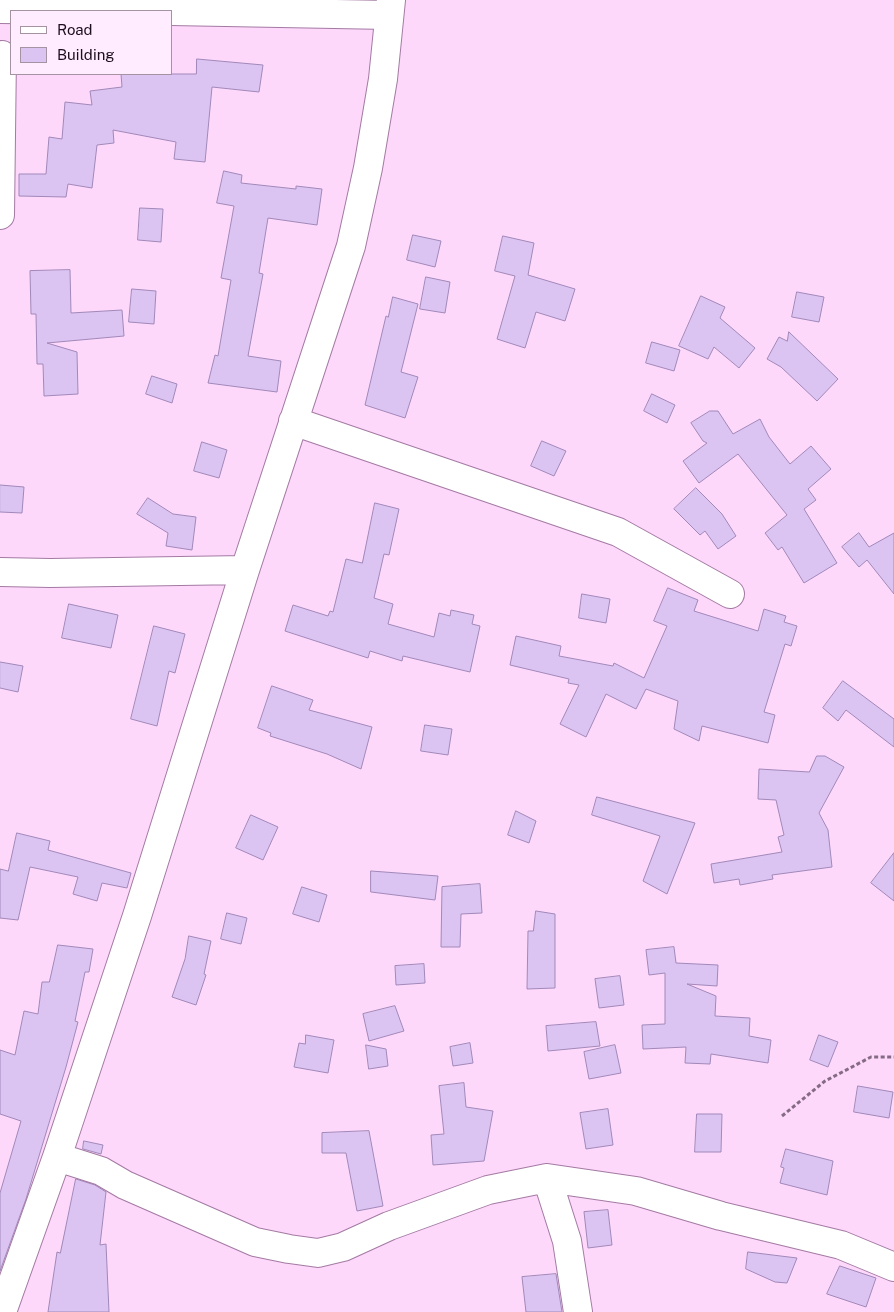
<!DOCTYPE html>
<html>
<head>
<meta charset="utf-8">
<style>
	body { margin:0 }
	#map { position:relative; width:894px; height:1312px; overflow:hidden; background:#fdd8fb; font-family:"Public Sans",sans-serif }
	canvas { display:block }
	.legend { position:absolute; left:10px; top:10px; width:162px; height:65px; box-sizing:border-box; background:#ffecfe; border:1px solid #a593a4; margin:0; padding:6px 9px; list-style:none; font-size:15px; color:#1d0e1d }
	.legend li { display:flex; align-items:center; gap:10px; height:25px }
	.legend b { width:25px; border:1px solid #a593a4 }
</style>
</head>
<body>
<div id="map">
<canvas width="894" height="1312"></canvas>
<ul class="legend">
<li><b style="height:6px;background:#fff"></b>Road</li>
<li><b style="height:14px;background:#dbc4f2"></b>Building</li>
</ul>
</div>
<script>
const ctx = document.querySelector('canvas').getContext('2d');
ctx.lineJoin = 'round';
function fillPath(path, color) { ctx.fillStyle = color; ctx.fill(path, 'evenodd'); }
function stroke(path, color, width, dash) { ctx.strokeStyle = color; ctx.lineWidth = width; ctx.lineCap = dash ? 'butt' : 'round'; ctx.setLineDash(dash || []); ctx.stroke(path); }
const building = new Path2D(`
	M197 59 263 65 259 92 212 87 205 162 174 159 176 142 113 130 114 143 97 145 92 188 68 184 66 197 19 196V174H46L49 137 62 139 65 102 92 105 90 91 122 87 121 74H196Z
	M224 171 242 175 241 183 296 189V186L322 189 317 225 268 218 259 273 263 274 248 356 281 361 277 392 208 383 215 355 218 356 231 280 221 278 234 206 217 203Z
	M140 208 163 209 161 242 138 240Z
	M413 235 441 241 435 267 407 260Z
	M503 236 534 243 528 275 575 289 565 321 536 312 525 348 497 339 515 276 495 271Z
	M70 270 71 313 122 310 124 336 47 343 77 352 78 394 44 396 43 364H37L36 314H31L30 271Z
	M426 277 450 282 445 313 420 309Z
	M132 289 156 291 154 324 129 322Z
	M797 292 824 297 819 322 792 317Z
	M701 296 725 307 720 318 755 348 739 368 714 347 708 359 679 346Z
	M393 297 418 304 401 372 418 377 405 418 365 405 386 316 388 317Z
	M789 332 838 379 817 401 781 367 767 359 779 337 787 341Z
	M652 342 680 350 674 371 646 363Z
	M152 376 177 384 172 403 146 394Z
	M652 394 675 405 667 423 644 411Z
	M710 411H718L733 434 760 419 769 437 790 464 811 446 831 469 808 489 816 500 804 509 837 563 804 583 782 547 778 550 765 533 787 515 738 454 699 483 683 461 707 443 703 441 691 423Z
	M542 441 566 451 554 476 531 466Z
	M202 442 227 450 219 478 194 471Z
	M0 485 24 487 22 513 0 512Z
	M696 488 722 514 736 536 718 549 705 531 700 535 674 509Z
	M148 498 173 514 196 517 192 550 166 546 168 533 137 514Z
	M375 503 399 509 389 555 384 554 374 598 393 604 388 624 434 637 439 613 450 616 451 610 474 615 472 624 480 626 470 672 403 656 402 661 370 651 368 658 285 631 293 605 328 616 330 611 333 612 346 559 362 563Z
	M859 533 869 547 894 533V594L867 560 859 567 842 547Z
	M668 588 698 600 694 611 758 631 764 609 786 616 784 622 797 626 791 646 785 644 764 712 775 715 768 743 702 726 699 741 674 729 678 701 646 689 636 709 606 694 586 737 560 724 579 685 568 683 569 679 510 665 516 636 561 646 559 656 613 666 614 663 644 678 667 626 654 621Z
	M582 594 610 599 606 623 579 618Z
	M69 604 118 615 111 648 62 638Z
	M154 626 185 634 175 673 169 671 157 726 131 719Z
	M0 662 23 666 18 692 0 688Z
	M843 681 894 719V747L846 710 838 721 823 708Z
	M272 686 313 700 309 710 372 727 361 769 327 754 270 736 271 733 258 728Z
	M425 725 452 729 448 755 421 751Z
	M817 756H825L844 767 819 813 828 830 832 867 772 875 773 879 740 885 739 879 714 883 711 864 782 852 778 837 784 835 776 800 758 799 759 769 809 772Z
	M597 797 695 823 667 894 643 881 660 836 592 815Z
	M516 811 536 821 529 843 508 835Z
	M251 815 278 827 263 860 236 848Z
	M17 833 50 841 48 850 131 873 127 888 102 883 97 901 73 894 78 877 30 867 18 920 0 918V869L8 871Z
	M894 853V901L871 883Z
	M371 871 438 876 435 900 371 892Z
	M480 884 482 913 461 914 460 947H441L442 887Z
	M302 887 327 895 319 922 293 914Z
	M536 911 555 914V988L527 989 528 931H533Z
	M227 913 247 918 241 944 221 939Z
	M189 936 211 941 204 974 206 975 196 1005 172 997 185 959Z
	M58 945 93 949 89 972H85L75 1021 78 1022 66 1067 26 1199 0 1271V1193L21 1121 0 1114V1050L15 1055 24 1011 38 1014 42 982H49Z
	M674 947 676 963 718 965 717 986 687 984 716 996 715 1016 750 1018 749 1036 771 1040 768 1063 711 1054 710 1064 685 1063 686 1047 643 1049 642 1025 665 1024V973L649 975 646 950Z
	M424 964 425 983 396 985 395 966Z
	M620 976 624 1005 599 1008 595 979Z
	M395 1006 404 1031 369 1041 363 1014Z
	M596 1022 600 1046 548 1051 546 1026Z
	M306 1035 334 1040 328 1073 294 1067 299 1043 305 1044Z
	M819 1035 838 1042 828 1067 810 1060Z
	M470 1043 473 1063 453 1066 450 1047Z
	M366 1045 386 1049 388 1066 369 1069Z
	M615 1045 621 1073 589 1079 584 1052Z
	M464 1083 466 1107 493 1111 484 1161 433 1165 431 1135 444 1134 439 1086Z
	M858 1086 893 1092 889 1118 854 1112Z
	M608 1109 613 1145 586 1149 580 1113Z
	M697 1114H722L721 1152H695Z
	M369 1131 383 1206 357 1211 346 1153H322V1133Z
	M84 1141 103 1145 101 1154 83 1149Z
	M786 1149 833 1161 827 1195 780 1183 784 1168 781 1167Z
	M76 1179 95 1185 106 1192 100 1245 106 1244 109 1312H48L57 1252 60 1253Z
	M608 1210 612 1245 588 1248 584 1212Z
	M748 1252 797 1258 787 1283 775 1282 746 1269Z
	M840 1266 876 1278 866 1307 827 1294Z
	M556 1274 562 1312H526L522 1277Z`);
fillPath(building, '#dbc4f2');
stroke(building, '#a188b9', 1);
const minor = new Path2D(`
	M0 9 169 11
	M171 11 389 15
	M0 215 2 55
	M293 421 618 532 730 594
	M0 572 50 573 245 570
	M57 1157 101 1171 125 1185 255 1242 289 1249 318 1253 343 1247 389 1226 488 1190 547 1178 636 1191 721 1216 841 1245 894 1267
	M547 1178 567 1241 578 1312
	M2 1312 57 1157 137 916 245 570 351 246 368 168 383 79 391 0`);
stroke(minor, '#a47aa3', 30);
stroke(new Path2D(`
	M782 1116 825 1081 871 1057H894`), '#846b83', 3, [4, 2.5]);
stroke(minor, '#fff', 28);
</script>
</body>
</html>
